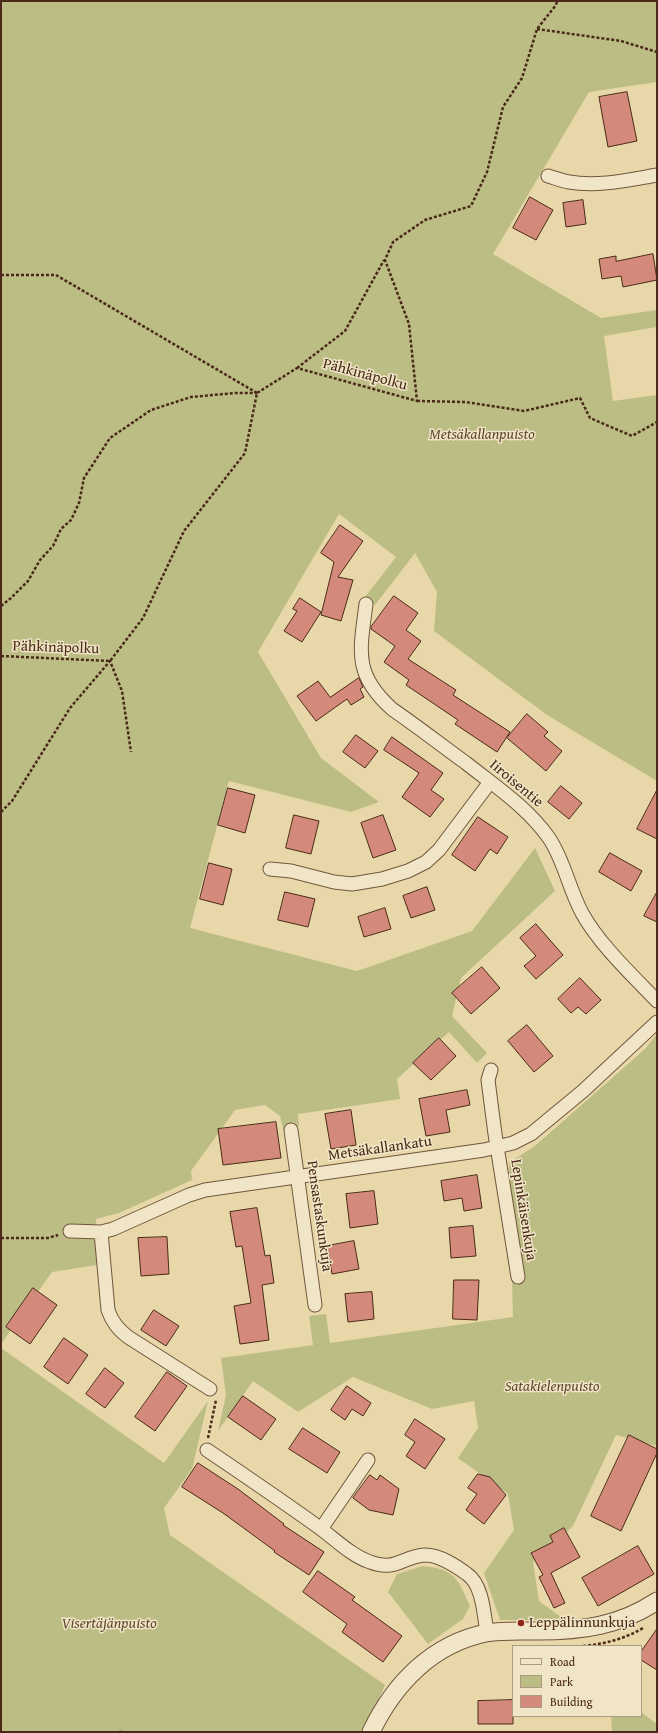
<!DOCTYPE html>
<html>
<head>
<meta charset="utf-8">
<style>
	body { margin:0 }
	#map { position:relative; width:658px; height:1733px; overflow:hidden; background:#e8d8a9; font-family:"Gentium Book Plus",serif }
	canvas { display:block }
	.frame { position:absolute; inset:0; border:2px solid #4a2918; pointer-events:none }
	.legend { position:absolute; left:512px; top:1645px; width:130px; height:72px; box-sizing:border-box; background:#f0e6c7; border:1px solid #ae9a81; margin:0; padding:5px 7px; list-style:none; font-size:12px; color:#4a2918 }
	.legend li { display:flex; align-items:center; gap:8px; height:20px }
	.legend b { width:20px; border:1px solid #ae9a81 }
</style>
</head>
<body>
<div id="map">
<canvas width="658" height="1733"></canvas>
<div class="frame"></div>
<ul class="legend">
<li><b style="height:5px;background:#f0e6c7"></b>Road</li>
<li><b style="height:11px;background:#bcbd84"></b>Park</li>
<li><b style="height:11px;background:#d38a7b"></b>Building</li>
</ul>
</div>
<script>
const ctx = document.querySelector('canvas').getContext('2d');
ctx.lineJoin = 'round';
function fillPath(path, color) { ctx.fillStyle = color; ctx.fill(path, 'evenodd'); }
function stroke(path, color, width, dash) { ctx.strokeStyle = color; ctx.lineWidth = width; ctx.lineCap = dash ? 'butt' : 'round'; ctx.setLineDash(dash || []); ctx.stroke(path); }
function drawText(font, color, halo, rows, align = 'center') {
  ctx.font = font + ' "Gentium Book Plus",serif'; ctx.lineWidth = 3; ctx.setLineDash([]); ctx.textBaseline = 'middle'; ctx.strokeStyle = halo; ctx.fillStyle = color; for (const [text, x, y, turn = 0] of rows) {
    ctx.save(); ctx.translate(x, y); ctx.rotate((+turn || 0) * Math.PI / 180); ctx.textAlign = isNaN(turn) ? turn : align; if (halo) ctx.strokeText(text, 0, 0); ctx.fillText(text, 0, 0); ctx.restore();
  }
}
fillPath(new Path2D(`
	M1 1H657V82L589 92 493 254 601 318 657 310V327L604 336 613 401 657 395V781L547 715 434 631 437 592 415 553 375 605 365 597 396 557 339 514 258 652 321 758 379 802 351 812 229 781 190 928 357 971 472 931 535 848 555 891 461 978 452 1016 487 1053 477 1063 449 1032 397 1079 400 1099 298 1114 299 1126 283 1129 280 1116 265 1105 235 1110 191 1171 192 1180 119 1213 96 1219 97 1265 52 1272 1 1344Z
	M657 1034V1446L616 1435 573 1526 533 1562 539 1601 565 1620H500L484 1573 514 1530 508 1494 458 1458 478 1428 474 1401 432 1409 353 1377 298 1412 253 1381 218 1431 226 1395 221 1358 313 1345 309 1316 326 1314 330 1343 513 1317 509 1163 536 1145 645 1049Z
	M1 1348 164 1463 208 1401 192 1469 164 1508 170 1535 385 1685 364 1732H1Z
	M423 1566C455 1569 458 1579 470 1606L463 1619 428 1644 388 1592 397 1574Z
	M641 1712 657 1724V1732H612L611 1716H641Z`), '#bcbd84');
const building = new Path2D(`
	M627 92 637 141 608 147 599 97Z
	M530 197 553 210 536 240 513 228Z
	M583 200 586 224 566 227 563 203Z
	M653 254 657 280 623 287 621 276 602 279 599 259 616 256V261Z
	M340 525 363 541 338 577 353 580 341 621 321 615 334 562 321 553Z
	M394 596 418 613 406 630 421 641 408 659 456 690 453 695 510 732 497 752 455 724 458 720 406 685 409 680 384 662 395 646 371 629V627Z
	M300 598 321 612 302 642 284 631 297 611 293 609Z
	M359 678 363 687 360 689 364 697 351 705 347 699 316 721 297 696 318 681 330 697Z
	M527 714 548 732 544 736 562 751 546 771 507 738Z
	M356 735 378 751 365 768 343 752Z
	M392 737 443 773 431 790 444 799 430 817 402 797 419 773 384 750Z
	M561 786 582 803 569 819 548 802Z
	M228 788 255 795 245 833 218 825Z
	M657 790V839L637 829Z
	M294 815 319 821 311 854 286 848Z
	M383 815 396 850 373 858 361 823Z
	M478 817 508 837 497 854 490 849 475 871 452 855Z
	M610 853 642 871 631 891 599 872Z
	M209 863 232 869 223 905 200 899Z
	M427 887 435 910 411 918 403 896Z
	M285 892 315 899 308 927 278 920Z
	M657 892V922L644 916Z
	M385 908 391 929 364 937 358 917Z
	M536 924 563 955 536 979 524 966 536 956 520 938Z
	M482 967 500 988 471 1014 452 993Z
	M580 978 601 1000 586 1014 578 1007 571 1013 558 999Z
	M527 1025 553 1056 534 1072 508 1041Z
	M439 1038 456 1056 431 1080 413 1063Z
	M467 1090 470 1105 446 1110 450 1132 426 1136 419 1099Z
	M351 1110 356 1145 331 1149 325 1114Z
	M276 1122 281 1158 223 1165 218 1129Z
	M477 1175 482 1208 464 1211 462 1198 444 1201 441 1181Z
	M374 1191 378 1224 350 1228 346 1194Z
	M257 1208 265 1256 270 1255 274 1283 262 1285 269 1340 240 1344 234 1306 251 1303 242 1246 236 1247 230 1212Z
	M473 1226 476 1256 451 1258 449 1228Z
	M167 1237 169 1274 141 1276 138 1238Z
	M354 1241 359 1269 332 1274 327 1246Z
	M454 1280H479L477 1320 453 1319Z
	M33 1288 57 1305 30 1344 6 1327Z
	M372 1292 374 1319 348 1322 345 1294Z
	M154 1310 179 1326 166 1346 141 1330Z
	M64 1338 88 1355 68 1384 44 1367Z
	M105 1368 124 1383 105 1408 86 1394Z
	M167 1372 187 1386 155 1431 135 1417Z
	M347 1386 371 1403 363 1416 352 1409 345 1420 331 1410Z
	M243 1396 276 1419 261 1440 228 1417Z
	M415 1419 445 1439 425 1469 406 1456 415 1442 405 1435Z
	M303 1428 340 1452 327 1473 289 1449Z
	M629 1435 657 1449V1453L621 1531 591 1516Z
	M198 1463 238 1489 284 1524 283 1525 324 1552 309 1575 274 1552 275 1551 223 1513 182 1487Z
	M478 1474 490 1477 506 1495 484 1524 466 1510 477 1494 468 1488Z
	M370 1475 377 1480 380 1475 399 1489 393 1515 369 1510 353 1498Z
	M564 1528 580 1557 551 1573 565 1603 554 1608 539 1577 543 1575 531 1553 553 1542 550 1536Z
	M638 1546 654 1574 598 1606 582 1578Z
	M318 1571 355 1597 352 1600 402 1636 383 1662 342 1632 347 1624 303 1592Z
	M657 1629V1670L641 1660V1652Z
	M513 1700V1724H478V1701Z`);
fillPath(building, '#d38a7b');
stroke(building, '#4a2918', 1);
const minor = new Path2D(`
	M548 176C555 178 562 181 569 182 598 187 628 180 657 175
	M366 604C360 651 353 674 392 709 417 726 441 745 466 763 495 786 527 807 549 838 564 860 569 889 582 913 599 944 632 975 657 1001
	M270 869 291 871 334 882 352 884 382 879 408 871 426 862 439 850 490 782
	M491 1070 488 1080 495 1134 518 1277
	M291 1130 315 1305
	M70 1231 101 1232 113 1229 189 1195 205 1190 484 1150 513 1143 531 1134 583 1091 657 1022
	M101 1232 108 1310C112 1322 118 1329 128 1337L210 1389
	M207 1450C244 1475 281 1500 317 1526 334 1538 350 1555 370 1562 396 1572 403 1556 425 1555 440 1555 456 1566 467 1574 483 1585 484 1615 487 1633
	M321 1529 368 1460`);
const tertiary = new Path2D(`
	M371 1732C394 1684 432 1644 486 1633 503 1630 521 1631 538 1631 582 1631 619 1626 657 1601`);
stroke(minor, '#72553c', 15);
stroke(tertiary, '#72553c', 19);
stroke(new Path2D(`
	M537 29 621 41 657 52
	M1 275H56L257 393
	M297 368 345 331 384 260
	M417 401 466 402 524 411 580 398 590 418 632 436 657 422
	M1 606 11 598 28 581 40 560 53 546 61 529 71 520 79 503 84 478 110 438 151 410 191 397 235 393H257
	M1 656 110 661 143 618 184 531 245 453 257 393 297 368 417 401 409 324 385 260 393 242 425 220 471 206 487 172 503 107 522 78 537 29 556 5 557 1
	M1 812 12 801 70 708 110 661 122 691 131 752
	M1 1238H48L58 1235
	M208 1438 216 1400
	M583 1646C605 1644 624 1639 643 1628
	M119 1732H124`), '#4a2918', 2.5, [3, 2]);
stroke(minor, '#f0e6c7', 13);
stroke(tertiary, '#f0e6c7', 17);
for (const [x, y, r, color] of [
	[521,1623,4,"#8f2418"]
]) { const dot = new Path2D(); dot.arc(x, y, r, 0, 2 * Math.PI); ctx.fillStyle = color; ctx.fill(dot); stroke(dot, '#f0e6c7', 1.5); }
drawText('15px', '#4a2918', '#f0e6c7', [
	["Pähkinäpolku",365,375,15],
	["Pähkinäpolku",56,648,2],
	["Iiroisentie",516,784,40],
	["Metsäkallankatu",380,1149,-8],
	["Lepinkäisenkuja",523,1210,81],
	["Pensastaskunkuja",319,1216,82]
]);
drawText('italic 15px', '#61472e', '#f0e6c7', [
	["Metsäkallanpuisto",482,435],
	["Satakielenpuisto",552,1387],
	["Visertäjänpuisto",109,1624]
]);
drawText('15px', '#4a2918', '#f0e6c7', [
	["Leppälinnunkuja",529,1623]
], 'left');
</script>
</body>
</html>
